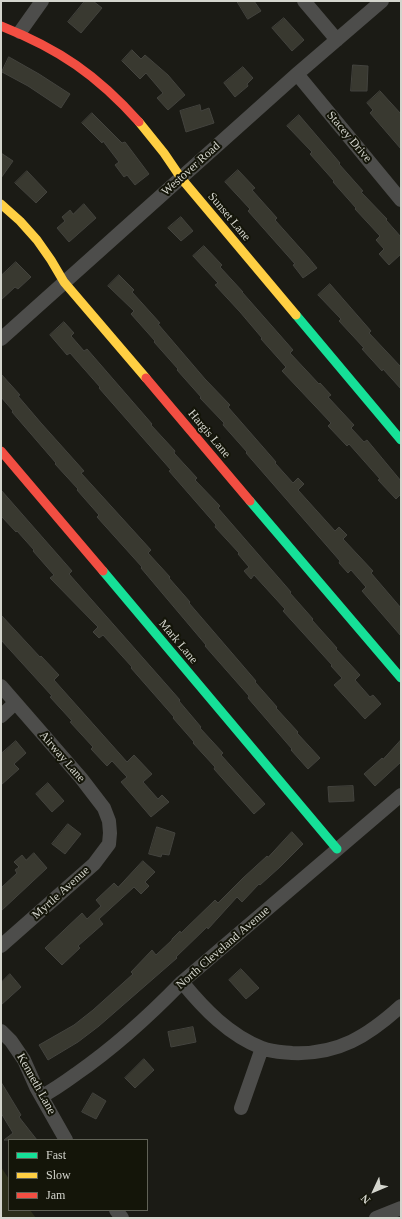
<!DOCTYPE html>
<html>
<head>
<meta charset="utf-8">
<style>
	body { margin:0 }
	#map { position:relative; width:402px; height:1219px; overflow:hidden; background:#1b1b15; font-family:Georgia,serif }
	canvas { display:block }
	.frame { position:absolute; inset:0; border:2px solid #d4d5cd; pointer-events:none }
	.legend { position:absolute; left:8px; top:1139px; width:140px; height:72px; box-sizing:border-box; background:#141509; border:1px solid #616257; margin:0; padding:5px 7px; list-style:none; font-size:12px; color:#d4d5cd }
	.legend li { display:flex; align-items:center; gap:8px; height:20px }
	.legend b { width:20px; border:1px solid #616257 }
	.north { position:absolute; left:354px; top:1171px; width:40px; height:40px; -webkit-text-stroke:3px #141509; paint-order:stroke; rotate:226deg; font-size:11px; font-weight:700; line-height:16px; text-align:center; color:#d4d5cd }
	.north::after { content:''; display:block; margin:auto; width:14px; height:18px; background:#d4d5cd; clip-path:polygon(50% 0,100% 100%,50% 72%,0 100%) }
</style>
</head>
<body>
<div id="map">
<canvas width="402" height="1219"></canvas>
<div class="frame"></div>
<ul class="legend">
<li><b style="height:5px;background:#16e098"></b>Fast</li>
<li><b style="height:5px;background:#ffcf43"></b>Slow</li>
<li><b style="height:5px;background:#f24e42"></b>Jam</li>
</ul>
<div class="north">N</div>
</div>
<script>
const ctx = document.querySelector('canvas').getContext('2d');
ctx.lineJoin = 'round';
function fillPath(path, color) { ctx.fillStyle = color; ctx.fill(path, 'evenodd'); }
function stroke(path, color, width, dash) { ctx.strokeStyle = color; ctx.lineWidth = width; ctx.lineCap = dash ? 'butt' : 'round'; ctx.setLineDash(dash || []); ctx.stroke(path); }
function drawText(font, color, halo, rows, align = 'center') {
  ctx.font = font + ' Georgia,serif'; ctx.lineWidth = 4; ctx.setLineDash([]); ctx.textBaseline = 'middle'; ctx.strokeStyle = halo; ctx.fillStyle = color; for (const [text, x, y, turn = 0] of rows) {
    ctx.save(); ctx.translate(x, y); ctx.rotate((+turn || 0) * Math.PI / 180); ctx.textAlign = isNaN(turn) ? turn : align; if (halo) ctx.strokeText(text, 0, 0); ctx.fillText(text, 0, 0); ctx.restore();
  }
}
fillPath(new Path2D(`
	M1 1167 9 1179V1210H30L36 1218H1Z`), '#2c2e1a');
const building = new Path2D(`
	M85 1H93L102 8 81 33 68 22Z
	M237 1H254L261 11 248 19Z
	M284 18 304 40 292 51 272 28Z
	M132 50 141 59 145 55 168 75 185 95 168 110 157 98 163 93 146 73 140 79 122 61Z
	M9 57 39 74 70 94 61 108 28 86 2 72Z
	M353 65 368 66 367 91H351Z
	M243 67 253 78 247 84 248 86 235 97 224 83Z
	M380 91 401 114V149L370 113 373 110 367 103Z
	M200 105 201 111 209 108 214 123 186 132 180 111Z
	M92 113 122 143 125 142 149 174 135 185 127 175 124 177 115 165 119 162 103 141 102 143 82 123Z
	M299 115 340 163 339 164 363 191 361 192 387 219 386 220 401 237V254L389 265 379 254 384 249 376 240 380 236 355 209 356 208 333 182 334 181 310 154 312 152 287 126Z
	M1 153 13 161 1 178Z
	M238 170 255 188 252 190 277 218 275 220 308 257 317 268 303 278 293 265 295 264 248 211 250 209 225 182Z
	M27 171 47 192 36 203 15 183Z
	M84 204 96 218 69 242 57 228 65 221 62 217 70 210 73 214Z
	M181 217 193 231 181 241 168 228Z
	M204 246 222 265 220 267 243 292H242L293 350 290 353 319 384 320 383 331 395 328 397 354 425 351 428 364 442 367 440 401 481V494L396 499 378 480 380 479 349 444 347 446 328 426 331 423 282 371 286 367 261 339 262 338 240 312 215 285 218 283 193 256Z
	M16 262 31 277 18 289 15 287 1 300V276Z
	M119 275 134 290 132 292 160 323 158 324 205 379 230 405 228 407 276 462 275 463 293 483 298 478 304 484 298 490 335 531 339 527 347 535 343 539 373 571 371 573 401 608V636L362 591 366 587 351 570 348 573 339 563 340 561 246 453 247 452 223 425 224 423 200 398 201 397 177 370 178 369 154 342 155 341 131 314 134 311 108 286Z
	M330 284 371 331 369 333 401 367V389L383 369 382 371 362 349 364 348 339 321 341 319 318 295Z
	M64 322 74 333 71 336 84 351 87 349 152 424 151 425 175 451 174 453 197 478 195 480 220 506 218 508 291 592 290 593 313 619 312 620 337 648 336 649 360 675 355 680 370 697 373 695 381 704 365 719 334 685 342 678 331 666 332 665 283 611 285 609 254 575 251 579 244 571 249 567 238 554 239 553 215 527 216 525 169 471 171 470 99 388 100 387 70 353 67 355 50 335Z
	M1 374 20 395 18 396 41 423 84 471 81 473 151 550 148 553 170 577 169 578 190 602 189 603 256 681 255 682 277 707 276 708 298 732 297 733 320 758 308 769 291 750 292 749 248 698 249 696 205 646 206 645 141 568 142 567 97 517 99 515 77 490 78 489 55 464 56 463 12 412 13 411 1 397Z
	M1 490 72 571 69 574 180 700 179 701 201 727 200 728 223 753 221 755 265 804 254 814 214 769 215 767 193 743 194 742 173 718 174 717 131 668 132 667 103 635 99 638 93 632 98 627 50 578 54 575 33 551 34 550 17 531 16 532 1 516Z
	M1 615 40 657 41 656 59 675 54 680 127 762 134 755 152 774 143 782 158 799 162 795 169 802 151 817 121 782 127 777 112 761 107 766 91 749 93 747 70 722 72 721 50 697 52 696 1 640Z
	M401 740V762L375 786 364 774 382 758 383 759Z
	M16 741 26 753 14 764 19 769 1 785V754Z
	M48 783 64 801 52 812 36 794Z
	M353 786 354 801 329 802 328 787Z
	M68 824 81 834 65 854 52 844Z
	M157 827 175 833 169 855 162 854 161 857 149 854Z
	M292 832 303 844 280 867 260 885 259 884 242 902 237 897 208 929 207 927 176 957 177 958 99 1026 78 1042 48 1060 39 1045 74 1025 93 1010 133 974 131 972 152 950 156 955 172 940V939L180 931 181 933 215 900 218 903 243 878 267 856 268 857Z
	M34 853 47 868 1 911V888L17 873 15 870 19 867 14 862 22 855 26 860Z
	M143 861 155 872 145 882 149 886 141 894 134 887 99 919 103 924 78 946 80 948 62 965 45 948 82 913 87 919 101 906 96 900 114 883 118 887Z
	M241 969 259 988 246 999 229 980Z
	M10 974 21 987 1 1005V983Z
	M193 1027 196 1042 171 1047 168 1032Z
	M144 1059 154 1070 135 1088 125 1078Z
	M1 1082 21 1115 19 1117 37 1140H4L13 1133 1 1113Z
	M93 1093 106 1101 96 1119 82 1112Z`);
fillPath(building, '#393930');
stroke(building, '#43433e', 1);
stroke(new Path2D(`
	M304 1 337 40
	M20 32 42 1
	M297 74 401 200
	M1 339 297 74 382 1
	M1 686 81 778 104 808 109 821 110 833 109 844 94 864 1 946
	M1 716 15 703
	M182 982C204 1009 229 1035 262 1048 271 1052 282 1052 292 1053 338 1055 368 1036 401 1006
	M1 1031 11 1041 24 1060 36 1087 66 1140
	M42 1096C54 1090 65 1082 76 1074 115 1047 149 1016 182 982L401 795
	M241 1108 262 1048
	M116 1210 122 1218
	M376 1218 401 1208`), '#4d4d4b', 14);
stroke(new Path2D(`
	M296 315 401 440
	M250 501 401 678
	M103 571 337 849`), '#16e098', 9);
stroke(new Path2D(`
	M139 122 164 153 181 178 296 315
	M1 204 20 221 37 240 51 260 64 282 146 378`), '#ffcf43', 9);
stroke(new Path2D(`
	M1 26C59 49 97 75 139 122
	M146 378 250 501
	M1 451 103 571`), '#f24e42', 9);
drawText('12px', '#d4d5cd', '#141509', [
	["Stacey Drive",349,137,50],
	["Westover Road",191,169,-42],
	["Sunset Lane",229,217,50],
	["Hargis Lane",209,434,50],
	["Mark Lane",178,642,50],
	["Airway Lane",62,757,49],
	["Myrtle Avenue",61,893,-42],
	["North Cleveland Avenue",223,948,-41],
	["Kenneth Lane",36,1084,61]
]);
</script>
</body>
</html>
